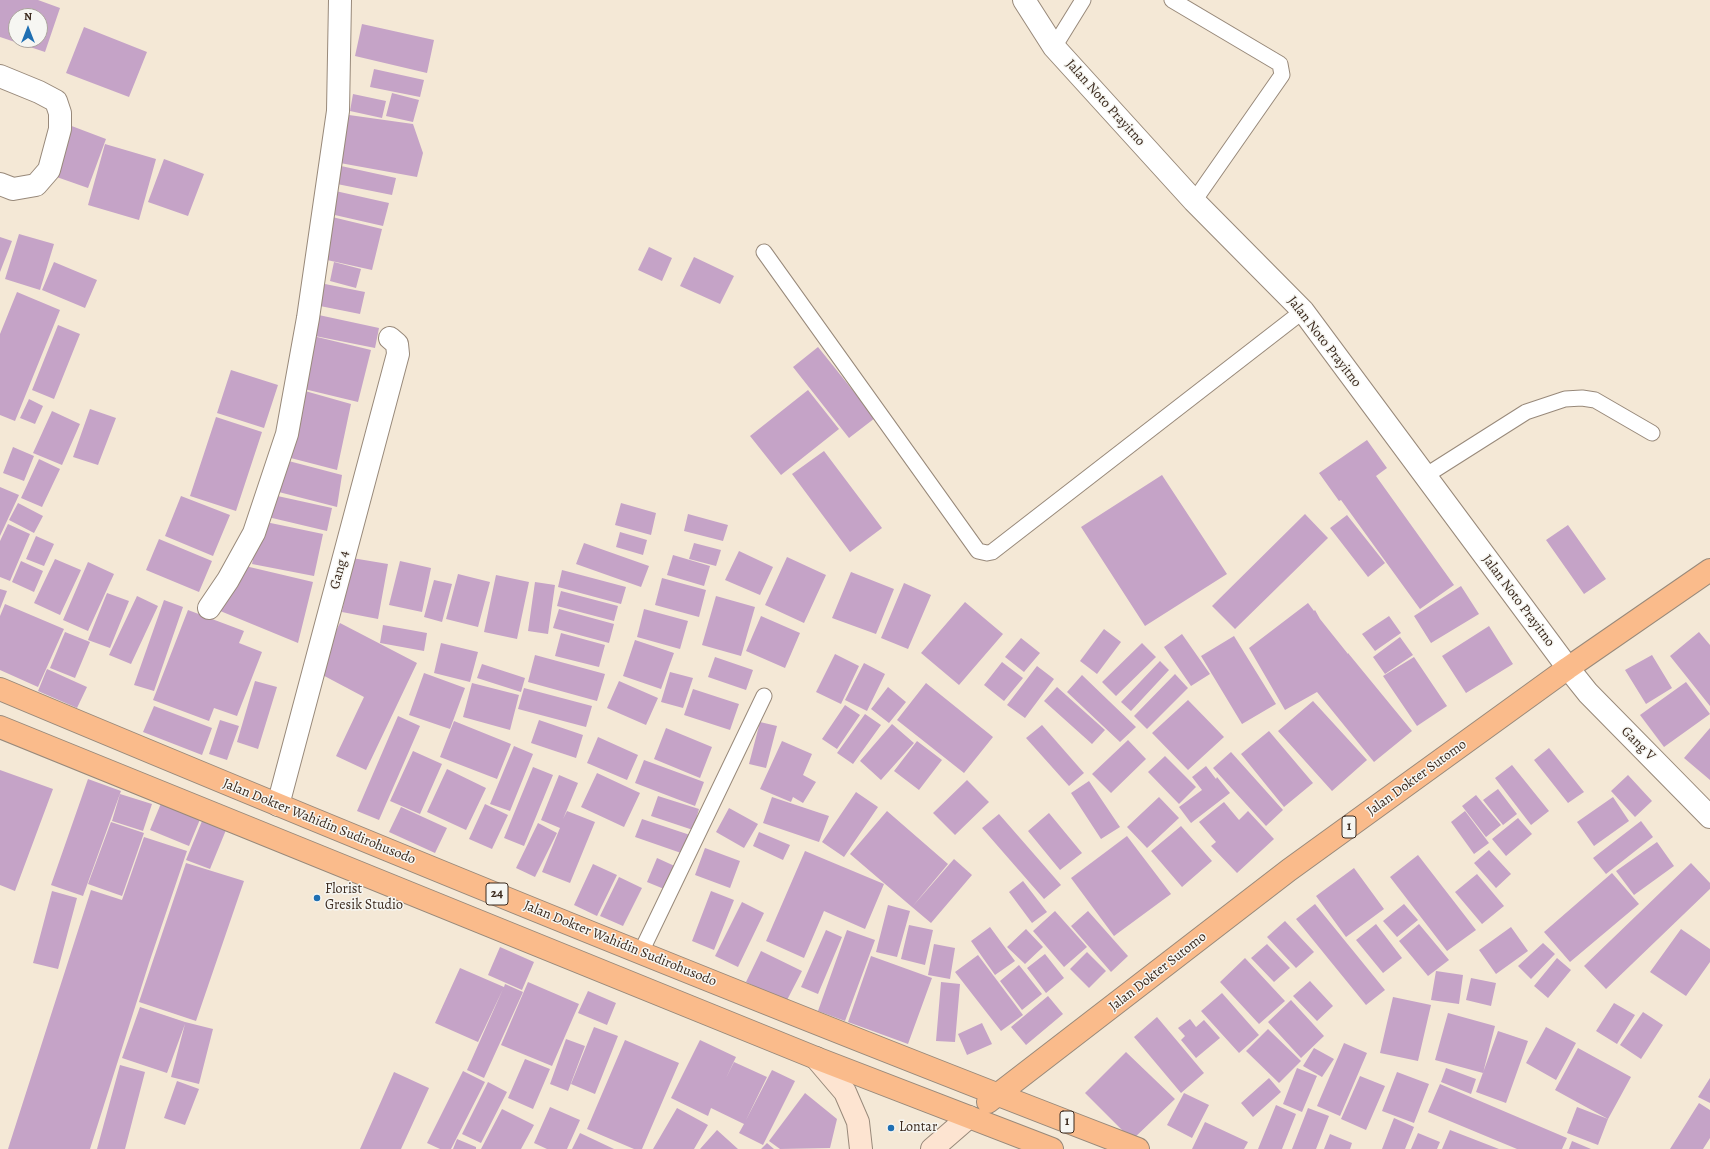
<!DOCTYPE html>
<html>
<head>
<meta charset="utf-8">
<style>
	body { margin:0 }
	#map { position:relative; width:1710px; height:1149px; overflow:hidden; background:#f4e8d6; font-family:Alegreya,serif }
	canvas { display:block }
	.north { position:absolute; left:8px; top:8px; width:40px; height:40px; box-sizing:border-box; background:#f6f6f2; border:1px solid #aba49d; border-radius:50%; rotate:0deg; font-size:11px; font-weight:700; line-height:16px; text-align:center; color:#3b2a1e }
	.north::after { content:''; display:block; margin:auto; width:14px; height:18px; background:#1f6fb2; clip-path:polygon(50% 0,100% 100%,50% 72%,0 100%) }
</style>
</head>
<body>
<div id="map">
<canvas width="1710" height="1149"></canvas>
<div class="north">N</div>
</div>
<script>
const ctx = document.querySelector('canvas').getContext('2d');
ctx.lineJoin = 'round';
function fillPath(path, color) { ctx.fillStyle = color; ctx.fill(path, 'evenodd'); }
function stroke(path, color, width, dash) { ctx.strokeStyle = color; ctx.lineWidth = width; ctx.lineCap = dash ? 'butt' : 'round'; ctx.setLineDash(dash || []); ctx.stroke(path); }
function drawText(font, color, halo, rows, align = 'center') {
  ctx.font = font + ' Alegreya,serif'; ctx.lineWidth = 3; ctx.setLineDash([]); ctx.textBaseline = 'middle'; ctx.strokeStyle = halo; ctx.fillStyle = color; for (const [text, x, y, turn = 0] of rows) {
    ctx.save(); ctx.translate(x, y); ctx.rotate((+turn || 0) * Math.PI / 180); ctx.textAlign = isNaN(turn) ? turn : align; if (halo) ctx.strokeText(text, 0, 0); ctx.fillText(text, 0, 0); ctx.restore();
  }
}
fillPath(new Path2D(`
	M0 0H38L60 8 45 52 0 37ZM16 16H40V40H16Z
	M362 24 434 40 427 73 355 56Z
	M84 27 147 52 129 97 66 73Z
	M374 69 424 80 420 97 370 87Z
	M392 93 419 100 413 122 386 116Z
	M353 94 386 101 382 118 350 111Z
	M349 115 413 124 423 153 417 177 340 163V136Z
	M69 125 106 139 88 188 51 175Z
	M105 144 156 159 139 220 88 205Z
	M164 159 204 174 188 216 148 202Z
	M341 166 396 178 392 195 337 184Z
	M331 190 389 203 383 226 326 213Z
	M328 216 382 229 372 270 318 258Z
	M19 234 54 244 40 290 5 279Z
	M0 237 12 241 0 272Z
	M649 247 672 258 662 281 638 270Z
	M694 257 734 276 720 304 680 286Z
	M54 262 97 280 85 308 42 290Z
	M334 262 361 269 356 288 330 281Z
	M315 282 365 292 360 314 310 304Z
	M17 292 60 310 15 421 0 415V334Z
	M314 314 379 328 375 348 310 335Z
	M58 325 80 334 54 399 32 390Z
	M313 336 371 350 358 402 300 388Z
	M818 347 875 418 849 438 793 367Z
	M231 370 278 385 264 428 217 413Z
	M298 389 351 404 337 470 283 456Z
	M808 390 839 429 781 475 750 436Z
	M29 399 43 406 35 424 20 418Z
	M90 409 116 418 98 465 73 457Z
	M52 411 80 424 62 465 33 453Z
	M216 417 262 432 236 511 190 496Z
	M1367 440 1387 468 1376 476 1454 585 1420 609 1341 500 1339 501 1319 473Z
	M13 447 34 456 24 481 3 473Z
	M824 451 882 528 850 552 792 474Z
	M39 459 60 469 42 507 21 498Z
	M281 459 342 475 337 507 271 490Z
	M1162 475 1227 574 1145 626 1081 527Z
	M0 487 19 495 0 536Z
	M273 495 332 508 327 531 268 517Z
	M181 496 230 515 213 556 165 536Z
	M18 503 43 516 34 533 9 520Z
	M621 503 656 513 651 535 615 525Z
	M688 514 728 525 723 541 684 531Z
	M1305 514 1328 538 1235 629 1212 606Z
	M1347 515 1385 563 1368 577 1330 528Z
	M261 521 323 534 314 576 252 564Z
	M8 524 30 534 10 581 0 577V541Z
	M1568 525 1606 579 1584 594 1546 540Z
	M620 532 647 540 643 555 616 547Z
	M36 536 54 544 44 566 26 559Z
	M159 539 212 561 199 592 146 570Z
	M584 543 649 566 641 587 576 564Z
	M694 543 721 550 716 566 689 559Z
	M739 551 773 567 760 595 725 580Z
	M673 555 710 566 704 586 667 575Z
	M787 557 826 575 804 623 765 605Z
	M352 558 388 564 378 619 342 612Z
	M55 559 81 570 60 615 34 603Z
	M21 561 43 571 34 592 12 582Z
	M400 561 431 568 422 612 389 605Z
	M88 562 114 574 88 631 63 620Z
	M241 565 313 582 298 643 213 608Z
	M562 570 626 587 621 604 558 587Z
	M851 572 894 589 876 634 832 618Z
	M458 574 490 582 478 627 446 619Z
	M496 575 529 582 517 639 484 632Z
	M662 578 706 590 699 617 655 605Z
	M434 580 452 584 442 622 424 617Z
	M535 582 555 585 548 634 528 631Z
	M904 583 931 595 908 649 881 638Z
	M1461 586 1479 614 1431 643 1414 616Z
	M0 589 7 591 0 609Z
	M561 591 618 606 614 621 557 606Z
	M107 593 129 601 110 648 88 640Z
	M137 596 158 606 131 664 109 655Z
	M716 596 755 607 741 656 702 645Z
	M164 600 183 607 154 691 134 685Z
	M965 602 1003 634 959 685 921 653Z
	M1308 603 1314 611 1315 610 1320 619 1348 654V653L1412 731 1374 762 1317 692 1285 710 1249 648Z
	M5 604 64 629 38 687 0 670V616Z
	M559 609 614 624 609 643 553 628Z
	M644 609 688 621 680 649 637 637Z
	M188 610 244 631 239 643 262 652 237 716 214 708 209 721 153 700Z
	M761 616 800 633 785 668 746 651Z
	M1389 616 1401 633 1375 651 1362 634Z
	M340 623 417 663 366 770 336 756 364 697 315 671Z
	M383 625 427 633 424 651 380 643Z
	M1489 626 1513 664 1466 693 1442 656Z
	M1104 629 1121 642 1097 674 1080 661Z
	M65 632 90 642 75 678 50 668Z
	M1699 632 1710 645V706L1670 656Z
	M561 633 605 645 599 667 555 656Z
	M1182 634 1210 674 1191 686 1164 647Z
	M1234 636 1276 704 1242 724 1201 656Z
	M1400 637 1413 655 1385 674 1373 657Z
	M1021 638 1040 653 1024 672 1005 657Z
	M635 640 674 653 661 689 623 676Z
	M441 643 478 652 470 682 434 673Z
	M1142 643 1156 657 1116 696 1102 682Z
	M835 654 859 666 841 704 816 692Z
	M535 655 605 674 597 701 528 682Z
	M1652 655 1672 688 1646 704 1625 670Z
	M715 657 753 670 746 690 708 677Z
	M1414 657 1447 706 1417 726 1383 676Z
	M1160 661 1169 670 1131 711 1121 702Z
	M1002 662 1023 678 1004 701 984 685Z
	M864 663 885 674 867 711 845 700Z
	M482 664 525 678 521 692 477 678Z
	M1037 666 1054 679 1025 718 1007 705Z
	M47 669 87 687 77 708 38 691Z
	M670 672 693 678 683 708 661 702Z
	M424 673 465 688 450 729 409 715Z
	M1175 674 1188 688 1147 729 1134 716Z
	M1082 675 1136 727 1120 742 1067 692Z
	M255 681 277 687 258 749 237 742Z
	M619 681 658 698 646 725 607 708Z
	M1686 682 1710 714 1664 747 1640 715Z
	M472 683 519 695 510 730 463 717Z
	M926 683 993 737 964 773 897 720Z
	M888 687 906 702 889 723 871 709Z
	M1057 687 1105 730 1092 744 1044 701Z
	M524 688 592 706 586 727 518 709Z
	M693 689 739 704 730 730 684 715Z
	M1188 700 1224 737 1188 770 1152 733Z
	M1313 701 1367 760 1332 791 1278 731Z
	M845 705 860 715 837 749 822 739Z
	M154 706 212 728 202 755 143 732Z
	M865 714 881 725 853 764 837 753Z
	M398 716 420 726 379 820 357 811Z
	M220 720 239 726 227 760 209 754Z
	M539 720 583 735 576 758 531 743Z
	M454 721 511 744 497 779 440 757Z
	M760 722 777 726 766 768 749 764Z
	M892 724 914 743 881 780 860 761Z
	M1042 725 1084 773 1069 786 1026 738Z
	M666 728 712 747 700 778 654 759Z
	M1710 728V780L1684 758Z
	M1269 731 1313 783 1284 807 1241 754Z
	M598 737 638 755 627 780 587 763Z
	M1128 740 1146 759 1111 793 1092 774Z
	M782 741 812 754 803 775 816 782 803 803 793 797 791 802 760 789Z
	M917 741 942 760 919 790 894 771Z
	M514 746 533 754 510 811 490 804Z
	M1549 748 1584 792 1568 803 1534 760Z
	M413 751 442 764 420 814 390 801Z
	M1231 752 1283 810 1266 826 1213 768Z
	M1165 756 1196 787 1179 804 1148 772Z
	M644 760 704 782 695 806 635 783Z
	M1512 765 1549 811 1531 825 1495 778Z
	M1206 766 1216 779 1217 777 1230 793 1191 823 1179 807 1202 790 1192 777Z
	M533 767 553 775 524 846 504 838Z
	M447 769 486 788 466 830 427 812Z
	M0 770 53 789 15 891 0 885Z
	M597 773 640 793 624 827 581 807Z
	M559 775 578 783 563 819 567 811 595 822 570 883 542 872 560 828 541 820Z
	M1628 775 1652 801 1635 817 1611 791Z
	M88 779 121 791 83 896 51 885Z
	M967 780 989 802 955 835 933 813Z
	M1089 781 1120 827 1101 839 1071 793Z
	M1498 789 1517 814 1503 825 1483 800Z
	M856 792 878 807 844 857 822 842Z
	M120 794 152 804 143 831 112 821Z
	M1476 795 1501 825 1486 837 1462 806Z
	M658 796 699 809 693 830 651 816Z
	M772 797 829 816 819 842 763 823Z
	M1159 797 1179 818 1147 848 1127 827Z
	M1613 797 1629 821 1594 846 1577 822Z
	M162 801 201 817 189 846 150 830Z
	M1224 802 1239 820 1248 811 1274 839 1237 873 1211 846 1216 842 1199 822Z
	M485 804 508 815 492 849 469 839Z
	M401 807 447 828 435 853 389 832Z
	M729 808 758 824 744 848 716 832Z
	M887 811 948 864 912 907 850 854Z
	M1465 811 1489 843 1474 854 1451 822Z
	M1049 813 1082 853 1060 870 1028 831Z
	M999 814 1061 885 1044 899 982 828Z
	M1518 818 1532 834 1506 856 1492 839Z
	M642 819 690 835 684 854 635 837Z
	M202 821 226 830 210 869 186 860Z
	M1641 821 1653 837 1606 874 1593 858Z
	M111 822 144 833 122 896 88 884Z
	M538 823 557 833 535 877 516 868Z
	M1181 826 1212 861 1182 887 1151 851Z
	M759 832 790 845 783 860 753 846Z
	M1127 836 1171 894 1114 936 1071 878Z
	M144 837 187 851 149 963 90 1149H8L91 890 122 900Z
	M1657 842 1674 866 1634 895 1616 871Z
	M705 848 740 861 730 888 695 875Z
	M1489 850 1511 874 1496 888 1474 863Z
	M805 851 884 884 865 929 824 911 804 958 766 941Z
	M1418 855 1476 930 1447 951 1390 877Z
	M657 858 679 868 669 891 647 882Z
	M954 859 972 875 931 923 912 907Z
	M186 863 244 881 196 1021 139 1002Z
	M1691 863 1710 883V889L1606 989 1584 966Z
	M593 864 617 875 597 916 574 905Z
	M1354 868 1384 909 1346 937 1316 896Z
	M1612 873 1639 904 1570 962 1544 932Z
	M1477 874 1504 906 1482 924 1455 892Z
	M619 877 642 888 623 926 600 916Z
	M1023 881 1047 912 1032 923 1009 892Z
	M52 891 77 898 58 969 33 963Z
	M711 891 734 900 714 950 692 941Z
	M742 902 764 913 738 967 715 956Z
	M1315 904 1385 990 1366 1005 1296 919Z
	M1404 904 1418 920 1397 937 1383 921Z
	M888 905 910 911 897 957 876 952Z
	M1055 911 1087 947 1064 967 1033 931Z
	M1088 911 1128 956 1111 972 1071 926Z
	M1285 921 1314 952 1296 968 1267 937Z
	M1376 924 1402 958 1383 973 1356 940Z
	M1419 924 1449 960 1428 976 1399 941Z
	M909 925 933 930 925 965 901 959Z
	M990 927 1015 961 995 975 971 941Z
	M1511 927 1528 951 1496 974 1479 950Z
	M1026 929 1043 947 1025 964 1007 947Z
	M1681 929 1710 949V962L1686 996 1650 972Z
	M826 930 842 937 818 994 801 987Z
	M847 930 875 940 845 1021 818 1011Z
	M1543 943 1555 954 1531 979 1518 966Z
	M934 944 955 948 950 979 928 975Z
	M1267 944 1290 968 1274 982 1251 958Z
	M500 947 534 962 522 990 488 975Z
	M761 951 802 971 786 1002 746 982Z
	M1087 952 1106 971 1089 988 1070 969Z
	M1045 954 1064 978 1046 993 1027 968Z
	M978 955 1023 1015 1001 1031 955 972Z
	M871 956 932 978 908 1044 848 1022Z
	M1245 958 1285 1001 1259 1024 1220 982Z
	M1557 958 1571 970 1548 998 1534 986Z
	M1019 965 1042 994 1022 1010 1000 981Z
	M460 968 504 987 505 984 523 992 484 1078 467 1070 503 989 478 1042 435 1023Z
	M1436 971 1463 975 1459 1004 1431 1000Z
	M1471 978 1496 983 1491 1006 1466 1000Z
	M1310 981 1333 1006 1317 1021 1293 996Z
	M528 982 579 1004 552 1066 501 1045Z
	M941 982 960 984 955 1042 936 1041Z
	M588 991 616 1003 607 1025 578 1013Z
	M1222 993 1259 1035 1239 1053 1201 1011Z
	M1048 996 1063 1014 1026 1045 1011 1027Z
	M1393 997 1431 1005 1418 1061 1380 1053Z
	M1291 1000 1324 1036 1301 1058 1268 1022Z
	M1614 1003 1635 1015 1617 1044 1596 1031Z
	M140 1007 185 1022 213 1029 199 1084 171 1077 185 1024 167 1073 122 1058Z
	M1643 1012 1663 1025 1641 1059 1620 1045Z
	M1448 1013 1495 1026 1483 1073 1435 1060Z
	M1157 1017 1204 1073 1181 1093 1134 1037Z
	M1190 1019 1196 1027 1204 1020 1220 1038 1196 1058 1181 1040 1185 1036 1178 1028Z
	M982 1023 992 1044 967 1055 958 1034Z
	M594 1027 618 1036 595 1094 571 1084Z
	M1546 1027 1576 1043 1556 1080 1526 1063Z
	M1268 1029 1301 1061 1279 1083 1246 1051Z
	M1498 1031 1528 1041 1506 1103 1476 1092Z
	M566 1039 585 1046 568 1091 550 1084Z
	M625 1040 679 1063 642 1149H634L587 1129Z
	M700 1040 736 1057 726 1078 734 1062 767 1077 746 1120 772 1070 795 1081 763 1145 739 1133 744 1124 711 1108 708 1116 671 1098Z
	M1344 1043 1367 1053 1340 1116 1317 1106Z
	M1314 1048 1334 1059 1322 1077 1303 1066Z
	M1578 1048 1631 1077 1608 1119 1598 1145 1567 1133 1577 1107 1608 1119 1555 1090Z
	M1126 1052 1175 1099 1132 1140 1085 1093Z
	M525 1059 550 1069 533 1109 508 1098Z
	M120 1065 145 1072 125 1149H97Z
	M1297 1068 1317 1076 1302 1112 1283 1104Z
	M1446 1068 1476 1079 1471 1094 1441 1082Z
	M463 1071 485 1082 451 1149H440L427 1143Z
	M394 1072 429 1088 401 1149H360Z
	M1397 1072 1429 1084 1414 1123 1382 1111Z
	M1360 1076 1385 1086 1366 1130 1341 1119Z
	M1269 1078 1281 1092 1253 1117 1241 1103Z
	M1710 1078V1103L1698 1097Z
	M177 1081 199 1089 185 1125 164 1118Z
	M488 1082 507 1092 481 1143 462 1134Z
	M1440 1084 1567 1138 1562 1149H1517L1428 1112Z
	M805 1093 837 1119 830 1148 780 1149 769 1141Z
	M1184 1093 1209 1105 1192 1138 1167 1125Z
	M1699 1103 1710 1110V1138L1703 1149H1670Z
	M1276 1105 1296 1114 1282 1149H1258Z
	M550 1107 580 1120 567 1149H547L534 1143Z
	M677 1108 708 1125 694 1149H653Z
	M1308 1108 1329 1116 1316 1149H1292Z
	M502 1109 534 1125 521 1149H481Z
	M1394 1118 1414 1127 1405 1149H1382Z
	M1205 1122 1248 1142 1244 1149H1192Z
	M717 1130 738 1149H700Z
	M1450 1130 1499 1149H1442Z
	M580 1133 614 1149H572Z
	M1418 1133 1440 1142 1437 1149H1411Z
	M1330 1134 1352 1143 1350 1149H1324Z
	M457 1139 476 1147V1149H453Z
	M1572 1141 1591 1149H1569Z
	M767 1143 774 1149H761Z`), '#c5a3c7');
const service = new Path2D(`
	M1172 0 1280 64 1282 75 1194 201
	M1054 47 1083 0
	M764 252 978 551 987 553 992 552 1303 311
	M1425 476 1526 412 1565 399 1582 398 1595 400 1652 433
	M641 952 764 696`);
const minor = new Path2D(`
	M0 76 39 92 56 101 60 113V129L49 170 36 185 13 189 0 184
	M209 608 228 580 254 533 287 434 308 318 338 111 340 0
	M1568 668 1588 693 1710 817
	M278 805 398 354 397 344 390 338`);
const tertiary = new Path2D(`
	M1024 0 1054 47 1194 201 1303 311 1568 668`);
const secondary = new Path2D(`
	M816 1058 845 1092 858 1122 861 1149
	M932 1149 969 1117`);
const trunk = new Path2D(`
	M0 689C377 847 756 1002 1138 1149
	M0 727 816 1058 1052 1149
	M988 1102 1289 870 1568 668 1710 570`);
stroke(service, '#98897a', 17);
stroke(minor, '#98897a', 24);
stroke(tertiary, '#98897a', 24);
stroke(secondary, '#98897a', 24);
stroke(trunk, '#98897a', 24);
stroke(service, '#fff', 15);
stroke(minor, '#fff', 22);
stroke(tertiary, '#fff', 22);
stroke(secondary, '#fde4d1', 22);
stroke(trunk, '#fabb8b', 22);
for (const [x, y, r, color] of [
	[317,898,4,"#1f6fb2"],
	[891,1128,4,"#1f6fb2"]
]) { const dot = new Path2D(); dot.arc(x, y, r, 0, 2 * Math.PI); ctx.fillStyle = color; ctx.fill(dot); stroke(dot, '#f6f6f2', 1.5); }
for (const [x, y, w] of [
	[1349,827,14],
	[497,894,22],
	[1067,1122,14]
]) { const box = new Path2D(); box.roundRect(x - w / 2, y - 11, w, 22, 3); ctx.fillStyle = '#f6f6f2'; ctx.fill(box); stroke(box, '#3b2a1e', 1); }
drawText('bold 13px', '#3b2a1e', null, [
	["1",1349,827],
	["24",497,894],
	["1",1067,1122]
]);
drawText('14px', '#3b2a1e', '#f6f6f2', [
	["Jalan Noto Prayitno",1105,103,48],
	["Jalan Noto Prayitno",1324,342,52],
	["Gang 4",340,570,-75],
	["Jalan Noto Prayitno",1518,601,53],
	["Gang V",1638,744,45],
	["Jalan Dokter Sutomo",1417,778,-36],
	["Jalan Dokter Wahidin Sudirohusodo",319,822,22],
	["Jalan Dokter Wahidin Sudirohusodo",620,944,22],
	["Jalan Dokter Sutomo",1158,972,-38]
]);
drawText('14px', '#3b2a1e', '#f6f6f2', [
	["Florist",325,890],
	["Gresik Studio",325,906],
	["Lontar",899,1128]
], 'left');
</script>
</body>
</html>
